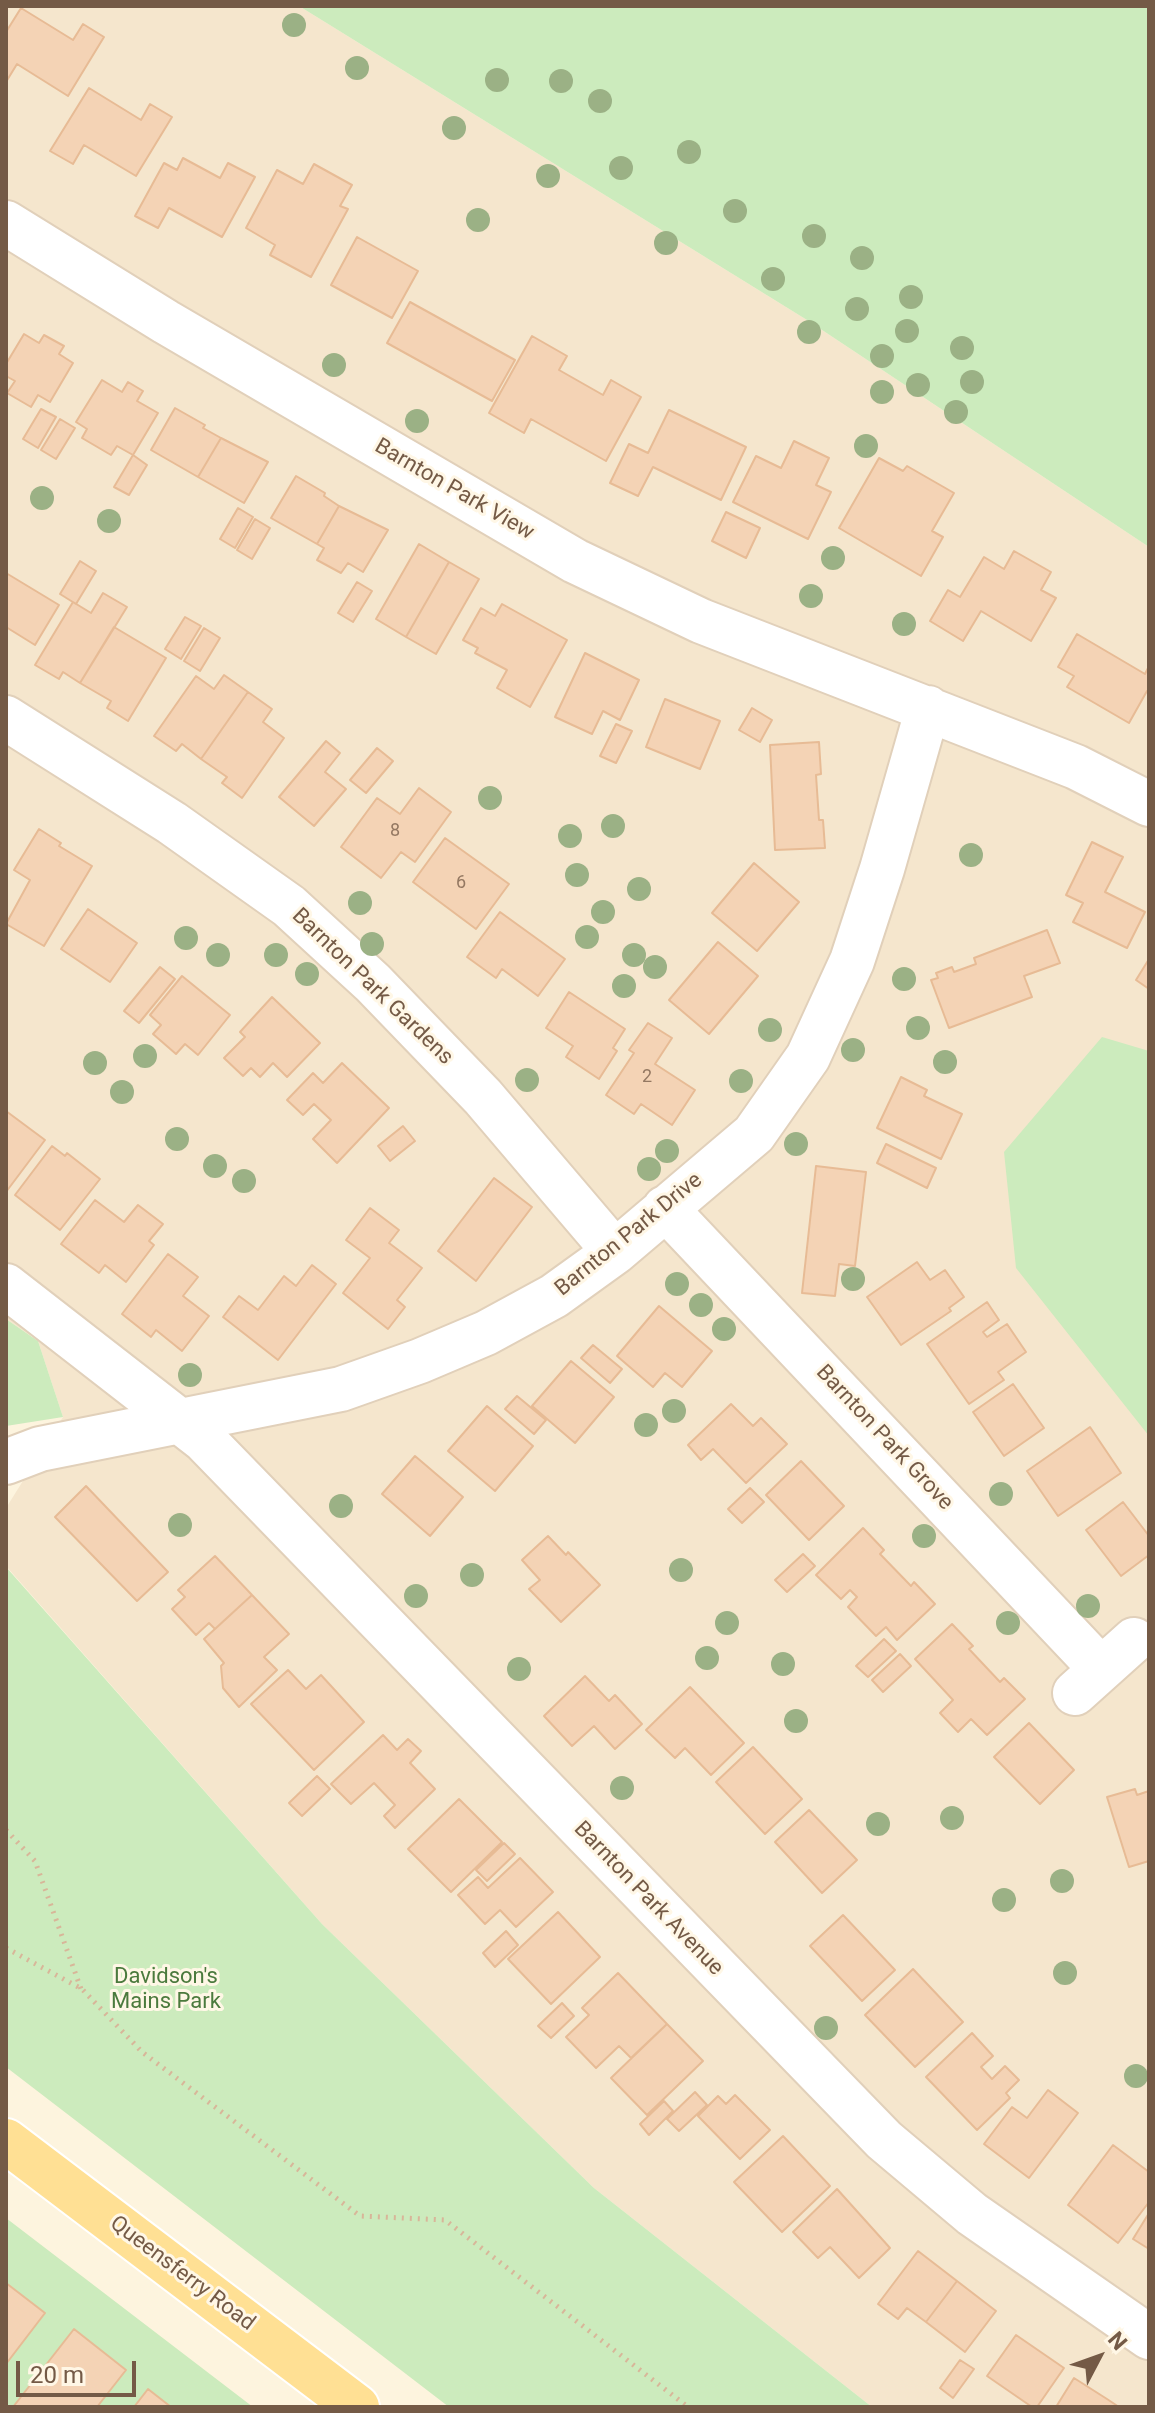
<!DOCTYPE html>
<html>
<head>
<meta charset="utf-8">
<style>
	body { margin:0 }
	#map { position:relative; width:1155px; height:2413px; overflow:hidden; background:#fdf4de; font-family:Roboto,sans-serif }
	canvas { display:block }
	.frame { position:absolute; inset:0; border:8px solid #745a46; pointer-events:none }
	.north { position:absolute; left:1059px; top:2317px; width:80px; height:80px; -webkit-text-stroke:6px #fff7e6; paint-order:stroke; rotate:49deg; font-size:22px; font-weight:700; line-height:32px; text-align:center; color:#745a46 }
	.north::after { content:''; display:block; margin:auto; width:28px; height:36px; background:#745a46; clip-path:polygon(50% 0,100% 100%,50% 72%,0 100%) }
	.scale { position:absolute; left:16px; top:2361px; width:120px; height:36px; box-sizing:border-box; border:4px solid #745a46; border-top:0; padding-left:10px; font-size:24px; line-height:28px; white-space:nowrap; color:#745a46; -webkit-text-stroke:6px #fff7e6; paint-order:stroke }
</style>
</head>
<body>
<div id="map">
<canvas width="1155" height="2413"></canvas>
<div class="frame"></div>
<div class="north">N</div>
<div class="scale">20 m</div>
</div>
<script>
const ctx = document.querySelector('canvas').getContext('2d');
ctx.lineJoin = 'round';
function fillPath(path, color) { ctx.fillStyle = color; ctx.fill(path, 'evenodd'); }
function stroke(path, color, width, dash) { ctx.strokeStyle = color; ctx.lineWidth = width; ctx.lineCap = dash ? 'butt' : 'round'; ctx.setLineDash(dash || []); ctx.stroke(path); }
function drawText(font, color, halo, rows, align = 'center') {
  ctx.font = font + ' Roboto,sans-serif'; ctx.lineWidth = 6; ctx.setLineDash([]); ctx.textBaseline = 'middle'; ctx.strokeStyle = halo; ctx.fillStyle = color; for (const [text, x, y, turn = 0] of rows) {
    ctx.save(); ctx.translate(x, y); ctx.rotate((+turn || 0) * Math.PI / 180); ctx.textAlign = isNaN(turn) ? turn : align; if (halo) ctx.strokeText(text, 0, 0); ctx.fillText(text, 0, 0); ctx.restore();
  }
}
fillPath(new Path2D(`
	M6 6H299L807 320 1149 547V2407H872L594 2188 322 1924 6 1566V1508L63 1417 38 1341 6 1319Z`), '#f5e6cd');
fillPath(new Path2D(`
	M299 6H1149V547L807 320Z
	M1102 1037 1149 1051V1436L1016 1268 1004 1152Z
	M6 1319 38 1341 63 1417 6 1426Z
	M6 1567 322 1924 594 2188 872 2407H449L6 2067Z
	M6 2218 253 2407H6Z`), '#ccebbd');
const building = new Path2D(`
	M21 8 73 40 83 24 104 37 68 96 17 64 6 82V32Z
	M89 88 141 120 150 104 172 117 136 176 84 145 73 164 50 151Z
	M183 158 220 178 228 163 255 177 222 237 169 208 158 228 135 216 164 163 177 170Z
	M314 164 352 185 340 206 348 209 311 277 270 255 275 245 246 228 277 170 303 184Z
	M357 237 418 271 392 318 331 285Z
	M410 302 515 360 492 401 387 343Z
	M24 334 39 343 44 335 64 346 59 354 73 363 50 402 38 395 31 407 7 393 15 381 6 376V364Z
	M532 336 567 356 559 370 603 395 611 380 641 397 606 461 531 419 524 433 489 413Z
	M102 380 122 392 128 382 143 391 137 401 158 413 133 455 117 446 111 455 82 438 87 429 76 422Z
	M175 408 205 425 203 428 221 438 198 477 151 450Z
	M41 409 56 417 38 448 23 439Z
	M669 410 746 447 721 500 653 467 638 496 610 483 629 444 648 453Z
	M60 419 75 428 56 459 41 450Z
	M221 438 268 462 244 503 198 477Z
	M794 441 829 458 816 485 831 492 808 539 733 502 756 456 781 468Z
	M133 455 147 465 129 495 114 487Z
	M879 458 903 471 907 466 954 493 932 531 943 537 921 576 839 528Z
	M296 476 325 493 324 496 339 506 317 544 271 518Z
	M339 506 388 530 363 572 348 563 341 573 317 560 324 548 317 544Z
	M238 508 253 517 235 548 220 539Z
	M726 512 760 528 746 558 712 541Z
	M255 519 270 528 252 559 237 550Z
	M419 544 449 562 406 637 376 619Z
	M1014 551 1051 572 1041 590 1056 598 1031 641 981 611 963 641 930 621 948 590 960 597 984 557 1004 569Z
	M80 561 96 571 76 604 60 594Z
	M449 562 479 579 436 654 406 637Z
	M6 573 59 605 35 645 6 627Z
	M357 582 372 591 353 622 338 613Z
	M103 593 127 607 80 683 63 672 59 679 35 665 73 602 91 613Z
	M502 604 567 640 530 707 497 688 507 670 475 653 478 648 463 640 481 608 495 616Z
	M185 617 201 626 181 659 165 649Z
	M114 627 166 658 128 721 107 708 111 701 80 683Z
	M204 628 220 638 200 671 184 661Z
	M1077 634 1145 674 1149 666V692L1147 691 1129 723 1067 687 1074 676 1058 667Z
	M585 653 639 680 620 720 603 711 592 734 555 717Z
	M224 675 248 692 201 759 182 744 176 751 154 736 196 676 214 689Z
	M248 692 272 709 263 722 284 738 242 798 222 783 227 777 201 759Z
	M665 699 720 721 700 769 646 747Z
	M752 708 772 720 760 742 739 730Z
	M616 724 632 731 616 763 600 756Z
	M326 741 340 753 325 772 346 789 314 826 279 797Z
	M819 742 821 774 816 775 819 820H823L825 848 775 850 770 745Z
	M377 748 393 761 366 793 350 780Z
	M419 788 451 812 415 862 401 852 381 878 341 847 377 798 400 814Z
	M39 829 61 843 59 846 92 866 44 946 6 924 30 880 14 870Z
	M445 838 509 884 476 929 413 882Z
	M1092 842 1123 857 1105 892 1145 912 1127 948 1073 922 1083 903 1066 895Z
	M754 863 799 902 757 951 712 913Z
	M88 909 137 943 110 982 61 949Z
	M500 912 565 959 538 996 502 969 496 978 467 957Z
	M1047 930 1060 963 1024 976 1032 997 949 1028 931 980 938 978 936 973 952 967 954 972 976 964 974 958Z
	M718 942 758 976 709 1034 669 1000Z
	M1149 959V989L1136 980Z
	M160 967 175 979 139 1023 124 1011Z
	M182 976 230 1015 198 1055 185 1044 176 1054 153 1034 161 1025 150 1015Z
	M569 992 625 1029 613 1048 617 1051 599 1079 566 1057 573 1046 546 1028Z
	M272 997 320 1043 287 1077 273 1063 260 1077 251 1068 243 1076 224 1058 245 1037 240 1032Z
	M648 1023 672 1038 655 1064 695 1090 672 1125 641 1104 634 1114 606 1095 634 1053 629 1050Z
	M342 1063 389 1108 337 1163 313 1139 331 1120 314 1104 303 1115 287 1100 313 1073 323 1083Z
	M901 1077 927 1090 924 1096 962 1114 941 1159 877 1128Z
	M6 1111 45 1140 6 1192Z
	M403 1126 415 1141 390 1161 378 1146Z
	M886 1144 936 1168 927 1188 877 1163Z
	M52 1146 65 1156 67 1153 100 1179 60 1230 15 1195Z
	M816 1166 866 1172 855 1266 839 1264 835 1296 802 1293Z
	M494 1178 532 1207 476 1281 438 1251Z
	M95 1200 124 1222 138 1205 163 1224 149 1241 154 1245 126 1282 105 1265 99 1273 61 1244Z
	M370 1208 399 1230 389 1243 422 1268 397 1300 405 1307 388 1329 343 1293 370 1258 346 1240Z
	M168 1254 198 1277 183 1296 209 1316 182 1351 156 1330 151 1337 122 1314Z
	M917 1262 930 1280 945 1270 964 1297 949 1308 951 1311 901 1345 867 1297Z
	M312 1265 336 1284 278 1360 223 1317 239 1296 258 1310 284 1276 296 1286Z
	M987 1302 999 1320 983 1332 987 1337 1007 1324 1026 1352 998 1372 1004 1380 969 1404 927 1344Z
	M659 1306 712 1351 682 1387 665 1373 653 1387 617 1356Z
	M593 1345 622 1369 610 1383 581 1358Z
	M571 1361 614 1397 575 1443 532 1406Z
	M1013 1384 1044 1428 1004 1456 973 1412Z
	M517 1396 546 1420 534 1434 505 1409Z
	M731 1404 753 1426 761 1418 787 1444 746 1483 713 1449 701 1460 688 1445Z
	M487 1406 533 1446 495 1491 448 1451Z
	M1090 1427 1121 1473 1058 1516 1027 1471Z
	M415 1456 463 1497 430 1536 382 1494Z
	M801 1461 844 1506 809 1540 766 1495Z
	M86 1486 168 1572 137 1601 55 1517Z
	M750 1488 764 1502 742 1523 728 1509Z
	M1123 1502 1149 1536V1555L1121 1576 1086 1530Z
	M863 1528 884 1550 880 1554 911 1586 914 1582 935 1604 897 1640 886 1627 876 1636 848 1607 857 1597 850 1590 841 1599 816 1575Z
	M548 1536 566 1555 568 1552 600 1585 561 1622 529 1589 540 1580 522 1560Z
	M803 1554 815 1566 787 1592 775 1580Z
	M215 1556 252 1595 215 1629 209 1623 196 1635 172 1609 185 1597 178 1590Z
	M252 1595 289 1634 264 1657 277 1670 239 1707 223 1688 221 1666 224 1663 204 1639Z
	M952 1624 973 1646 969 1649 1000 1682 1004 1678 1025 1699 987 1735 971 1719 958 1732 940 1713 953 1700 915 1659Z
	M884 1639 896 1651 868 1677 856 1666Z
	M900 1654 911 1666 883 1692 872 1680Z
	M288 1670 306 1689 321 1675 364 1722 314 1770 251 1704Z
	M585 1676 609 1701 615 1695 642 1724 615 1749 594 1726 572 1746 544 1716Z
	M690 1687 744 1743 711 1775 685 1748 675 1758 646 1730Z
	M1029 1723 1074 1770 1040 1804 994 1757Z
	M383 1735 397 1750 408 1739 421 1751 410 1763 435 1789 395 1828 384 1816 395 1805 374 1783 351 1804 331 1784Z
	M753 1747 802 1799 765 1834 716 1782Z
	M317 1776 330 1789 302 1816 289 1803Z
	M1135 1789 1137 1795 1149 1791V1861L1129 1867 1107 1797Z
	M459 1799 502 1842 451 1892 408 1849Z
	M809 1810 857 1860 822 1893 775 1842Z
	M504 1843 515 1854 487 1881 476 1870Z
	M520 1858 553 1892 516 1927 500 1910 485 1924 458 1895 478 1877 488 1888Z
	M558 1912 600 1957 551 2004 508 1959Z
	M843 1915 895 1970 862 2001 810 1946Z
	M506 1931 518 1945 495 1967 483 1953Z
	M913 1969 963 2022 915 2067 865 2015Z
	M618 1973 667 2024 631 2058 619 2046 596 2068 566 2037 589 2015 582 2008Z
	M562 2003 574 2016 551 2038 538 2026Z
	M667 2024 703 2061 647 2115 611 2078Z
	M972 2033 993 2056 981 2067 992 2079 1005 2066 1019 2080 1006 2093 1010 2098 977 2130 926 2077Z
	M1048 2090 1078 2113 1029 2178 984 2144 1012 2107 1027 2118Z
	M695 2092 707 2105 679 2131 667 2119Z
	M735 2095 770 2130 740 2159 698 2116 718 2096 726 2104Z
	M664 2101 673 2111 649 2135 640 2124Z
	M783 2136 830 2186 782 2232 734 2182Z
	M1113 2145 1149 2172V2202L1118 2243 1068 2205Z
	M837 2189 890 2248 859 2278 830 2247 818 2258 793 2232Z
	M1149 2213V2249L1133 2239Z
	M918 2251 957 2281 926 2322 907 2308 898 2319 878 2304Z
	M957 2281 996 2311 965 2352 926 2322Z
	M6 2283 45 2313 6 2364Z
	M74 2329 126 2370 97 2407H13Z
	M1016 2335 1064 2368 1037 2407H1032L987 2376Z
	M960 2360 974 2369 953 2398 940 2388Z
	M1074 2378 1107 2399 1119 2407H1056Z
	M148 2389 171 2407H134Z`);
fillPath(building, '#f4d3b5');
stroke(building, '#e7bb95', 2);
const minor = new Path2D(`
	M6 223 166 322 575 561 701 621 1076 767 1149 804
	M6 718 172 823 289 906 373 983 483 1097 615 1252
	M665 1208 1101 1669
	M6 1286 204 1440 884 2140 972 2214 1149 2337
	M6 1462 40 1449 341 1389 420 1361 486 1333 554 1296 615 1252 754 1134 808 1057 852 961 882 869 928 708
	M1075 1693 1134 1640`);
const major = new Path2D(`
	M6 2141 357 2407`);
stroke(minor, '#e1d0ba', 48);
stroke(major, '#fff', 48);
stroke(new Path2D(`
	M6 1830 35 1861 81 1989
	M6 1948 82 1989 142 2052 360 2216 445 2220 688 2407`), '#d8b699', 5, [2, 6]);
stroke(minor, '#fff', 44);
stroke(major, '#ffe094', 44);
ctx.fillStyle = '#9bb185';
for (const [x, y] of [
	[294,25],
	[357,68],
	[497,80],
	[561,81],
	[600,101],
	[454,128],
	[689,152],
	[621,168],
	[548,176],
	[735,211],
	[478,220],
	[814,236],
	[666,243],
	[862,258],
	[773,279],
	[911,297],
	[857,309],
	[907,331],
	[809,332],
	[962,348],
	[882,356],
	[334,365],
	[972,382],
	[918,385],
	[882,392],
	[956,412],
	[417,421],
	[866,446],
	[42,498],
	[109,521],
	[833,558],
	[811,596],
	[904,624],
	[490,798],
	[613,826],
	[570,836],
	[971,855],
	[577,875],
	[639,889],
	[360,903],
	[603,912],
	[587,937],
	[186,938],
	[372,944],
	[218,955],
	[276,955],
	[634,955],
	[655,967],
	[307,974],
	[904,979],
	[624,986],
	[918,1028],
	[770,1030],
	[853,1050],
	[145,1056],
	[945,1062],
	[95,1063],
	[527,1080],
	[741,1081],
	[122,1092],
	[177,1139],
	[796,1144],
	[667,1151],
	[215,1166],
	[649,1169],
	[244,1181],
	[853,1279],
	[677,1284],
	[701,1305],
	[724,1329],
	[190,1375],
	[674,1411],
	[646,1425],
	[1001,1494],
	[341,1506],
	[180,1525],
	[924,1536],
	[681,1570],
	[472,1575],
	[416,1596],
	[1088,1606],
	[727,1623],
	[1008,1623],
	[707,1658],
	[783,1664],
	[519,1669],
	[796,1721],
	[622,1788],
	[952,1818],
	[878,1824],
	[1062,1881],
	[1004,1900],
	[1065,1973],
	[826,2028],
	[1136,2076]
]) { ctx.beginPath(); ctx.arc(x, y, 12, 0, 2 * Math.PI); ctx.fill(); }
drawText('18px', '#947862', null, [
	["8",395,831],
	["6",461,883],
	["2",647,1077]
]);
drawText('22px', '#745a46', '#fff7e6', [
	["Barnton Park View",454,490,30],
	["Barnton Park Gardens",372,987,44],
	["Barnton Park Drive",629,1235,-39],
	["Barnton Park Grove",884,1438,47],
	["Barnton Park Avenue",648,1899,46],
	["Queensferry Road",182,2274,37]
]);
drawText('22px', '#4b7a3d', '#fff7e6', [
	["Davidson's",166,1977],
	["Mains Park",166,2002]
]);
</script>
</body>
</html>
